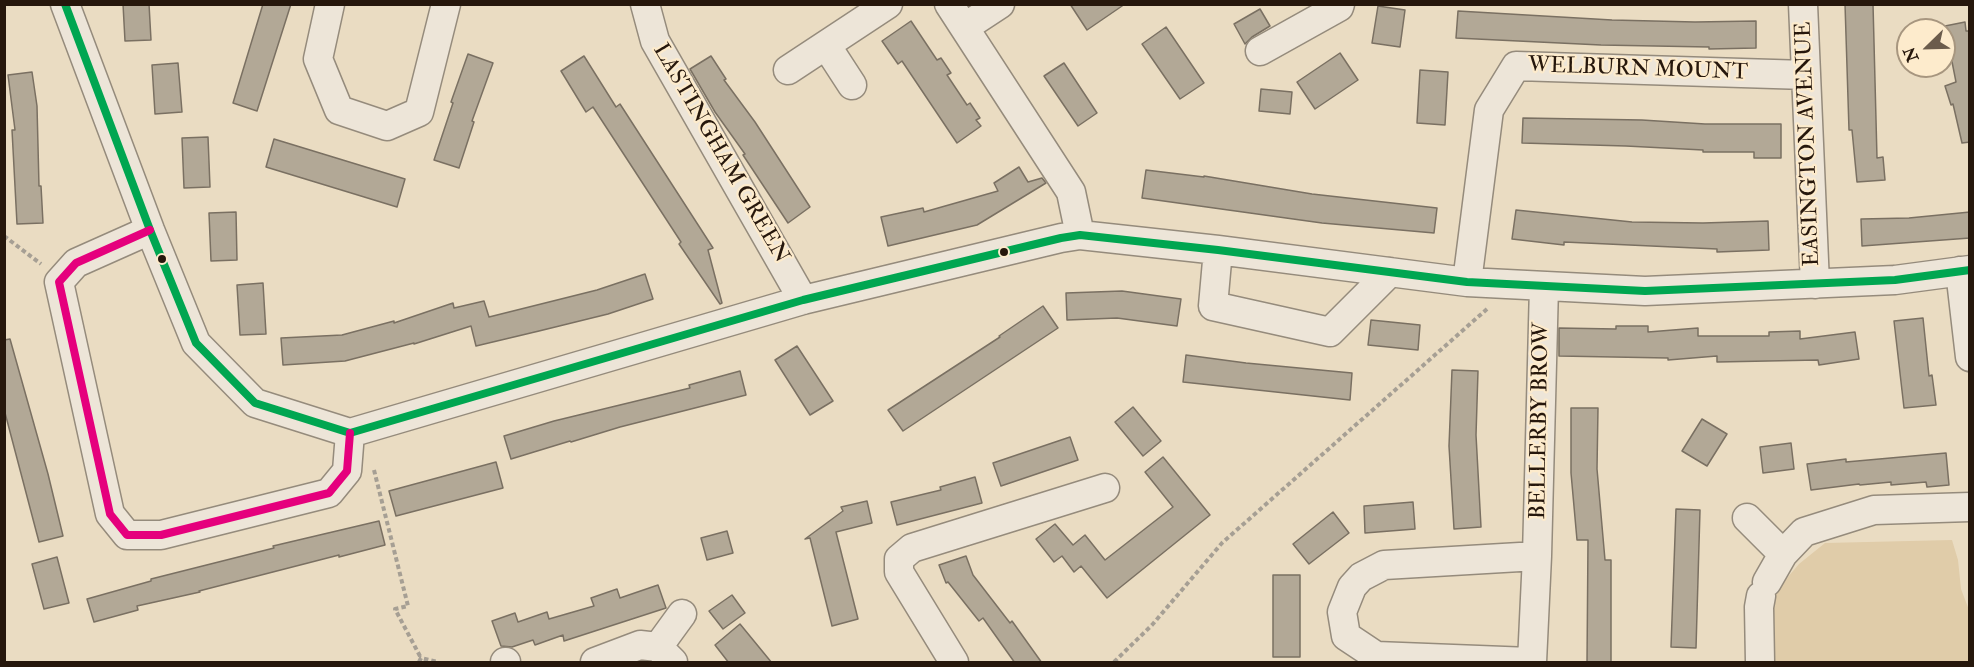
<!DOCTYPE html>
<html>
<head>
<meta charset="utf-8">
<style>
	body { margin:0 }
	#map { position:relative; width:1974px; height:667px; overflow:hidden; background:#eadcc2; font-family:"IM FELL Double Pica",serif }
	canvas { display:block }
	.frame { position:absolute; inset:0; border:6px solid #26170c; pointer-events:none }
	.north { position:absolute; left:1896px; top:18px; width:60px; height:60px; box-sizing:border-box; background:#fdebcc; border:2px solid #a7967f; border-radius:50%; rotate:247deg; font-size:16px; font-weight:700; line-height:24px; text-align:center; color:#26170c }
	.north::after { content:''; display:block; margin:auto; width:21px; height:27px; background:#6b5c4c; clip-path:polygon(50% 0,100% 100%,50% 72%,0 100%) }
</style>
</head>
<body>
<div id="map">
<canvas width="1974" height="667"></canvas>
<div class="frame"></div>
<div class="north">N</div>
</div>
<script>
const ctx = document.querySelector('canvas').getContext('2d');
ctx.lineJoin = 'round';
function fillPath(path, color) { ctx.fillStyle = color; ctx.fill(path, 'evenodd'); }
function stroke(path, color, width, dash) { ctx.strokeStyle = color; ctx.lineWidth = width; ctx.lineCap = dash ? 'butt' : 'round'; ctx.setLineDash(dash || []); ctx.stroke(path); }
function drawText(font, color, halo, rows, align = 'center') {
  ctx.font = font + ' "IM FELL Double Pica",serif'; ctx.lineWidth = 4.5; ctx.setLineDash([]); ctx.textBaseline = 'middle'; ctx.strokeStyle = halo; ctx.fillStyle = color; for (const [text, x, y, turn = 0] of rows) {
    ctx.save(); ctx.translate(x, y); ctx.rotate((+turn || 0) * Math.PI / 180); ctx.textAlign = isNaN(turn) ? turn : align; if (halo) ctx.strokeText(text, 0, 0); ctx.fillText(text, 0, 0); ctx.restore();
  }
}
fillPath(new Path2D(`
	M1952 540 1958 560 1961 589 1969 610V662H1767L1775 592 1799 564 1825 543Z`), '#e0cca9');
const building = new Path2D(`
	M123 4H149L151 40 125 41Z
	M263 4H291L257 111 233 103Z
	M1070 4H1125L1087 30Z
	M1845 4H1873L1877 158 1883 157 1885 180 1857 182 1852 130H1849Z
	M1378 6 1405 10 1400 47 1372 43Z
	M1260 9 1270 26 1252 37 1245 44 1234 24Z
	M1458 11 1612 20 1695 22 1756 21V48L1709 49V47L1601 45 1456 38Z
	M911 21 937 60 941 58 951 73 947 75 967 105 970 103 980 118 976 120 981 126 957 143 902 61 898 64 882 41Z
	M1965 22 1966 31H1970V142L1962 143 1953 104 1951 105 1945 86 1956 82 1945 26Z
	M1166 27 1204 83 1180 99 1142 44Z
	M1340 53 1358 80 1315 109 1297 82Z
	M468 54 493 63 472 121 474 122 459 168 434 160 453 103 451 102Z
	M584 56 616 107 620 104 713 248 708 250 722 303 720 304 679 244 681 242 593 107 586 112 561 71Z
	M711 56 726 79 724 80 755 122 810 207 788 223 743 155 745 154 715 112 690 69Z
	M178 63 182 112 155 114 152 65Z
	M1064 63 1097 113 1078 126 1044 76Z
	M1420 70 1448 72 1445 125 1417 123Z
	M32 72 37 106 39 186H41L43 223 17 224 12 130H15L8 75Z
	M1261 89 1292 92 1290 114 1259 111Z
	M1523 118 1642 120 1705 124H1781V158H1754V152H1703V150L1626 146 1522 143Z
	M208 137 210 187 184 188 182 138Z
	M274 139 405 179 397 207 266 167Z
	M1019 167 1028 182 1042 178 1046 183 977 225 888 246 881 217 923 208 924 212 998 191 994 183Z
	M1146 170 1204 177V176L1312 194 1437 208 1434 233 1322 223 1142 198Z
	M1516 210 1632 222 1703 223 1768 221 1769 250 1717 252V249L1564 242V245L1512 239Z
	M236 212 237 260 211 261 209 213Z
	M1970 212V238L1862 246 1861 219 1909 218Z
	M645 274 653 299 608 314 539 331 476 346 471 326 414 344V343L345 361 283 365 281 338 342 335 394 321V323L453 303 454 308 484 301 489 317 597 290Z
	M263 283 266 334 240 335 237 285Z
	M1122 291 1181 299 1177 326 1117 318 1067 320 1066 293Z
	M1043 306 1058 328 903 431 888 410 1000 337 999 336Z
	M1923 318 1929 376 1932 375 1936 405 1904 408 1894 321Z
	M1371 320 1420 325 1418 350 1368 345Z
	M1616 326H1648V332L1698 328V336H1769V332L1800 331V339L1855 332 1859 359 1819 365 1818 360 1717 362V356L1668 360V358L1559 356V328L1616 329Z
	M10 339 48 474 63 536 39 542 4 409V340Z
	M797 346 833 401 810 415 775 360Z
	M1186 355 1246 363 1352 373 1350 400 1183 382Z
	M1452 370 1478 371 1476 435 1481 527 1454 529 1449 446Z
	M740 371 746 395 620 427 571 442 570 441 511 459 504 436 554 421 690 388 689 385Z
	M1133 407 1161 441 1143 456 1115 422Z
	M1571 408H1598L1597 469 1605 560H1611V663H1587L1588 540H1577L1571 473Z
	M1702 419 1727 434 1707 466 1682 451Z
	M1070 437 1078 460 1001 486 993 463Z
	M1791 443 1794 469 1763 473 1760 447Z
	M1946 453 1949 485 1927 487 1926 482 1891 485V482L1860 485 1859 484 1811 490 1807 464 1846 459V462Z
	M1163 457 1210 515 1107 598 1081 566 1074 572 1062 556 1054 562 1036 539 1055 524 1073 545 1085 535 1105 560 1173 507 1145 472Z
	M496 462 503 488 396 516 389 491Z
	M975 477 982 503 897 525 891 502 941 490 940 487Z
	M867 501 872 523 836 532 858 619 832 626 810 538 805 539 843 511 841 507Z
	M1413 502 1415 529 1365 533 1364 506Z
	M1676 509 1700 510 1696 648 1671 647Z
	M1333 512 1349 533 1309 564 1293 544Z
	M379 521 385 545 339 557V555L199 591 200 592 137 606 138 610 94 622 87 599 151 581V579L274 548 273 546Z
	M727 531 733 553 707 560 701 538Z
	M966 556 973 575 1010 623 1012 621 1042 663H1015L983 618 979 621 948 582 946 583 939 565Z
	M57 557 69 603 44 609 32 564Z
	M1273 575H1300V657H1273Z
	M658 585 666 608 564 641 563 635 535 645 533 640 512 647 501 646 492 621 515 613 518 622 547 612 549 619 594 606 591 598 617 589 620 598Z
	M732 595 745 613 723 629 709 611Z
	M740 624 772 663H729L715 645Z`);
fillPath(building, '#b2a896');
stroke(building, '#7a7062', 1.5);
const minor = new Path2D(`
	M65 4 150 230 196 343 255 403 350 433 803 300 1061 238 1080 235 1218 250 1467 282 1645 291 1895 280 1970 270
	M330 4 318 59 339 110 387 126 419 112 446 4
	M645 4 655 41 803 300
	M949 4 1071 192 1080 235
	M1803 4 1815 284
	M965 27 1000 4
	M826 45 852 85
	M1260 51 1339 7 1340 4
	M788 70 888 4
	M150 230 76 263 59 282 110 514 127 535H161L329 493 347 471 350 433
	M1218 250 1213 306 1330 332 1390 272
	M1960 271 1970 357
	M1467 282 1489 110 1516 66 1806 75
	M1747 518 1783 554
	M1767 582 1783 554 1804 532 1874 510 1970 507
	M658 647 682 614
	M505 662H506
	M595 662 640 645 658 647 673 662
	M954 662 899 572V559L912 548 1105 488
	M1530 662 1376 656 1346 636 1342 612 1352 587 1361 577 1384 565 1537 556
	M1532 662 1537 556 1544 286
	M1760 662 1759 607 1761 596`);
stroke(minor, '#958b7c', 31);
stroke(new Path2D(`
	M4 236 41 264
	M374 470 408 606 395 609 421 658
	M419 662 421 658 438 662
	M1114 662 1152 625 1222 543 1487 309`), '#a69f94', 4, [4.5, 3]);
stroke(minor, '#ede5d8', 28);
stroke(new Path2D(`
	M65 4 150 230 196 343 255 403 350 433 803 300 1061 238 1080 235 1218 250 1467 282 1645 291 1895 280 1970 270`), '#00a651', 8);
stroke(new Path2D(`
	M150 230 76 263 59 282 110 514 127 535H161L329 493 347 471 350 433`), '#e5007d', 8);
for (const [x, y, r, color] of [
	[1004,252,5,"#26170c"],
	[162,259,5,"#26170c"]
]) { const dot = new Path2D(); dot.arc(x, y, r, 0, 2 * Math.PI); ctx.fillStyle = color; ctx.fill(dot); stroke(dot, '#fdebcc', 2); }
drawText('22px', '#26170c', '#fdebcc', [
	["WELBURN MOUNT",1638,70,2],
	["EASINGTON AVENUE",1809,144,-92],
	["LASTINGHAM GREEN",720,154,60],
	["BELLERBY BROW",1541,421,-89]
]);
</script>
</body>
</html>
